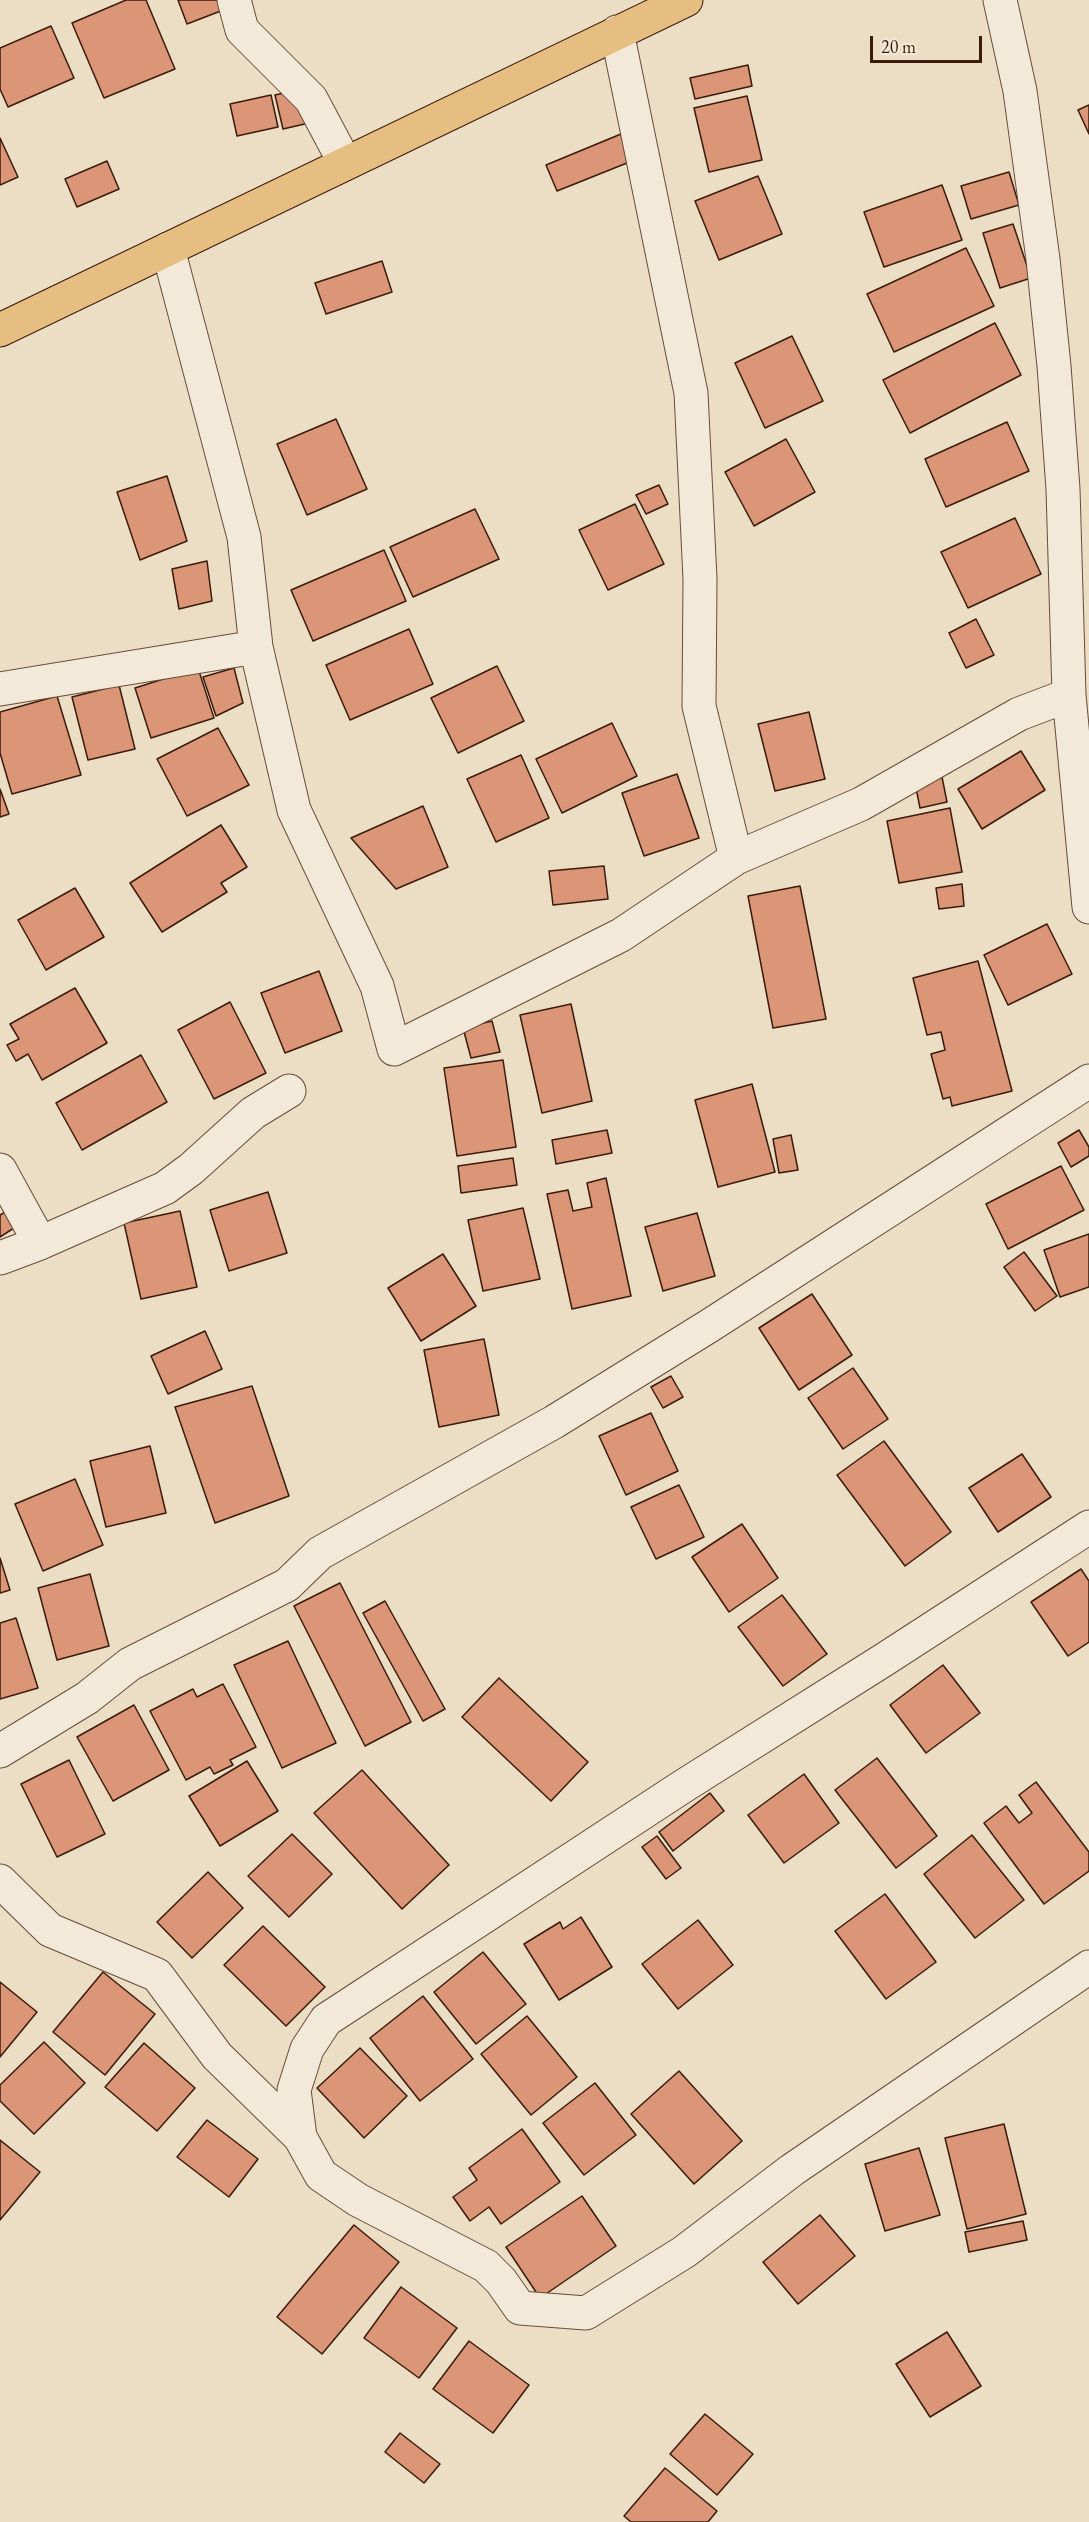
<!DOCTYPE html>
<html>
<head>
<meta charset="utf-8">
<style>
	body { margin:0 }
	#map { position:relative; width:1089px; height:2522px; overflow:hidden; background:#ecddc5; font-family:"EB Garamond",serif }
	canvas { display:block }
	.scale { position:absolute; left:870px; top:36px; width:112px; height:27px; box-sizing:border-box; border:3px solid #3b1b0b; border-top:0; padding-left:8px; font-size:18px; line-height:21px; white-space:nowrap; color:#3b1b0b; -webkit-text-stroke:4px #f3e9d9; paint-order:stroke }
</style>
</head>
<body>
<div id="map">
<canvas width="1089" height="2522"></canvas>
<div class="scale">20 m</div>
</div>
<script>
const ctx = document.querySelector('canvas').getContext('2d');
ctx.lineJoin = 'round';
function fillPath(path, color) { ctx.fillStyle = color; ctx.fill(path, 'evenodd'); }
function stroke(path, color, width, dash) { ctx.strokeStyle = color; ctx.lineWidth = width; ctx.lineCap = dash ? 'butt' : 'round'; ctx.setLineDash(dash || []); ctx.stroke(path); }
const building = new Path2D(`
	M126 0H146L175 69 104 98 72 23Z
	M178 0H228L231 7 187 24Z
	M51 26 74 78 8 107 0 89V48Z
	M748 65 752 86 695 99 690 78Z
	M302 89 309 123 283 129 275 95Z
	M271 95 278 127 237 136 230 104Z
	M747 96 762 160 709 172 694 108Z
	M1089 105V134L1078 110Z
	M621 134 632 161 557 191 546 165Z
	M0 138 18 177 0 185Z
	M107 161 119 189 77 207 65 179Z
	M1009 172 1019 205 971 219 961 186Z
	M758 176 782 234 719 260 695 201Z
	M942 185 962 240 884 267 864 212Z
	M1013 224 1031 278 1000 288 983 233Z
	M966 248 994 306 894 352 867 294Z
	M382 261 392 292 326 314 315 283Z
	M995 323 1021 375 910 433 883 380Z
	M792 336 823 401 765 428 735 363Z
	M336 419 367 489 307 515 277 444Z
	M1007 422 1029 471 946 507 925 459Z
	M786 439 815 492 754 526 725 472Z
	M167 476 187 541 140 560 117 492Z
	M659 485 668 504 646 514 636 495Z
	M635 504 664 564 608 590 579 530Z
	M475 509 499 559 413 597 390 547Z
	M1015 518 1041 574 968 608 941 552Z
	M384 550 406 601 313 641 291 590Z
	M207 561 212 601 179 609 172 569Z
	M976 619 994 655 966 668 949 633Z
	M409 629 433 684 350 720 326 665Z
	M497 666 524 721 458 753 431 698Z
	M198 668 214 718 151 738 135 688Z
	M234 668 243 703 216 716 203 677Z
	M119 685 135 749 88 760 72 697Z
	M57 696 81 775 12 794 0 753V712Z
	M809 712 825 779 775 791 758 724Z
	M612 723 637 776 562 813 536 759Z
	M218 728 249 785 187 816 157 759Z
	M1021 751 1045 790 982 829 958 789Z
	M521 755 549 818 496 842 467 779Z
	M677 774 699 838 644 856 622 793Z
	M942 777 947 802 920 808 915 783Z
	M0 789 9 814 0 817Z
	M423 806 448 867 396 889 351 838Z
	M950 808 962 872 899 883 887 821Z
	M221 825 247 867 221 883 227 892 162 932 130 883Z
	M604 866 608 899 553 905 549 871Z
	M962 884 964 906 939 909 936 888Z
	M800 886 826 1019 773 1028 748 896Z
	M75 888 104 937 46 970 18 920Z
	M1047 924 1072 974 1008 1005 984 955Z
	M978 961 1012 1091 952 1106 950 1097 943 1099 931 1054 945 1050 941 1032 927 1035 913 978Z
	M319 971 342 1031 285 1053 261 993Z
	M75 988 107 1043 42 1080 28 1054 16 1061 7 1045 19 1039 10 1024Z
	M230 1002 266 1073 214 1099 178 1030Z
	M571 1004 592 1101 542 1113 520 1015Z
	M492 1021 500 1052 471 1058 463 1028Z
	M141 1055 167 1102 82 1150 56 1103Z
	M503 1060 516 1147 457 1156 444 1068Z
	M752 1084 775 1172 718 1187 695 1100Z
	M607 1130 612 1153 556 1164 552 1140Z
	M1079 1130 1089 1147V1156L1071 1167 1058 1143Z
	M791 1135 798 1170 779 1173 773 1139Z
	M513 1158 517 1185 461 1193 458 1166Z
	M1061 1166 1084 1210 1008 1249 986 1204Z
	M606 1178 631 1296 572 1309 547 1194 568 1190 573 1211 592 1207 587 1183Z
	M268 1192 287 1253 229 1271 210 1210Z
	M523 1208 540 1279 483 1291 468 1220Z
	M180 1211 197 1287 141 1299 124 1223Z
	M5 1212 14 1228 0 1237V1215Z
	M697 1213 715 1276 663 1291 645 1227Z
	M1089 1234V1287L1060 1297 1044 1250Z
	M1024 1252 1057 1296 1035 1311 1004 1267Z
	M443 1254 476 1306 421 1341 388 1288Z
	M812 1294 852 1355 799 1390 759 1328Z
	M205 1331 222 1369 168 1394 151 1356Z
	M484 1339 499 1415 439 1427 424 1350Z
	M853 1368 888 1419 843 1449 808 1398Z
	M671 1376 683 1397 663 1408 651 1387Z
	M252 1386 289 1496 215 1523 175 1407Z
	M651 1413 678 1471 626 1495 599 1436Z
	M884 1441 951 1532 905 1566 837 1475Z
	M150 1446 166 1513 106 1527 90 1461Z
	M1022 1454 1051 1497 998 1532 969 1488Z
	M75 1479 103 1545 43 1571 15 1504Z
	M679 1485 704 1537 656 1559 631 1507Z
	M742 1524 778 1578 729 1612 692 1557Z
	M0 1558 10 1590 0 1593Z
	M1081 1569 1089 1581V1642L1068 1656 1031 1602Z
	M90 1574 109 1646 57 1660 38 1588Z
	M340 1583 411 1722 365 1746 294 1606Z
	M782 1595 827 1654 783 1686 738 1627Z
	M385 1601 445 1709 423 1721 363 1613Z
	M16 1618 38 1688 0 1699V1623Z
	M288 1641 336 1743 282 1768 234 1665Z
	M943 1665 980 1713 926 1753 890 1705Z
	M499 1678 588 1762 551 1801 462 1717Z
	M223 1684 256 1747 230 1760 233 1765 214 1774 210 1767 186 1780 150 1711 193 1689 197 1697Z
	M134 1705 169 1770 113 1801 77 1737Z
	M877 1758 937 1836 896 1868 835 1790Z
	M69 1760 105 1834 57 1857 21 1784Z
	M247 1761 278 1811 220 1846 189 1796Z
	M362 1770 449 1865 402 1909 314 1813Z
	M804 1774 839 1823 784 1863 748 1815Z
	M1036 1782 1089 1852V1871L1044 1904 984 1823 1006 1806 1019 1823 1032 1813 1019 1795Z
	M710 1793 724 1811 673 1851 659 1832Z
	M292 1834 332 1874 289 1917 248 1876Z
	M972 1835 1024 1900 975 1938 924 1874Z
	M657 1836 681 1868 666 1879 642 1847Z
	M208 1872 243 1908 192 1958 157 1922Z
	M885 1894 936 1962 886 1999 835 1931Z
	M581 1917 612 1967 559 2000 524 1944 560 1922 563 1929Z
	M698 1920 733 1965 678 2009 642 1964Z
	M263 1926 325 1987 286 2026 224 1965Z
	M483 1952 526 2004 476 2044 434 1992Z
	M103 1972 155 2014 105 2075 53 2032Z
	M0 1982 37 2012 0 2057Z
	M423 1996 473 2059 420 2101 370 2038Z
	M527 2016 577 2077 531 2115 481 2054Z
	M44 2042 85 2083 34 2134 0 2101V2085Z
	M144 2043 195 2088 157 2131 105 2087Z
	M360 2048 407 2096 364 2138 317 2088Z
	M679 2071 742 2141 694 2184 631 2114Z
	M595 2083 636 2135 584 2175 543 2123Z
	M207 2120 258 2159 229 2197 177 2157Z
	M1004 2124 1026 2214 967 2229 945 2138Z
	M522 2129 560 2182 501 2224 489 2207 470 2221 453 2197 477 2180 469 2168Z
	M0 2140 40 2172 0 2220Z
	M919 2148 940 2215 885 2231 865 2164Z
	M582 2196 616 2246 540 2298 506 2247Z
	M820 2215 855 2256 798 2304 763 2262Z
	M1023 2221 1027 2240 969 2252 965 2232Z
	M354 2225 399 2262 322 2354 277 2317Z
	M401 2287 457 2328 419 2378 364 2338Z
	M947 2332 981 2386 930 2417 896 2364Z
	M469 2341 529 2385 493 2433 433 2389Z
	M705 2414 753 2454 717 2495 670 2454Z
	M400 2433 440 2464 424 2483 385 2452Z
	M665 2468 717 2511 708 2522H631L624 2516Z`);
fillPath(building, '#da9677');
stroke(building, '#3b1b0b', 1.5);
const minor = new Path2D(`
	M234 0 242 30 311 99 345 163
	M1000 0 1020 91 1043 259 1054 366 1063 489 1069 695 1089 907
	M617 32 691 393 700 579 699 706 736 858
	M168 249 244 537 256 647 294 810 377 986 394 1049 621 935 736 858 861 804 1019 714 1069 695
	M0 689 256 647
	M0 1170 40 1243
	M0 1258 40 1243 165 1188 191 1169 253 1113 289 1091
	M1089 1527 882 1661 685 1785 326 2020 307 2049 294 2090 300 2137 321 2175 358 2200 486 2266 501 2281 520 2308 586 2313 684 2252 792 2170 1089 1967
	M0 1751 87 1698 130 1664 287 1585 320 1553 554 1422 709 1326 1089 1081
	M0 1881 50 1930 157 1975 217 2056 300 2137`);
const major = new Path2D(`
	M0 330 686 0`);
stroke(minor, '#674c3a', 35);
stroke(major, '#3b1b0b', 35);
stroke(minor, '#f3e9d9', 33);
stroke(major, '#e6be82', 33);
</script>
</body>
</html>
